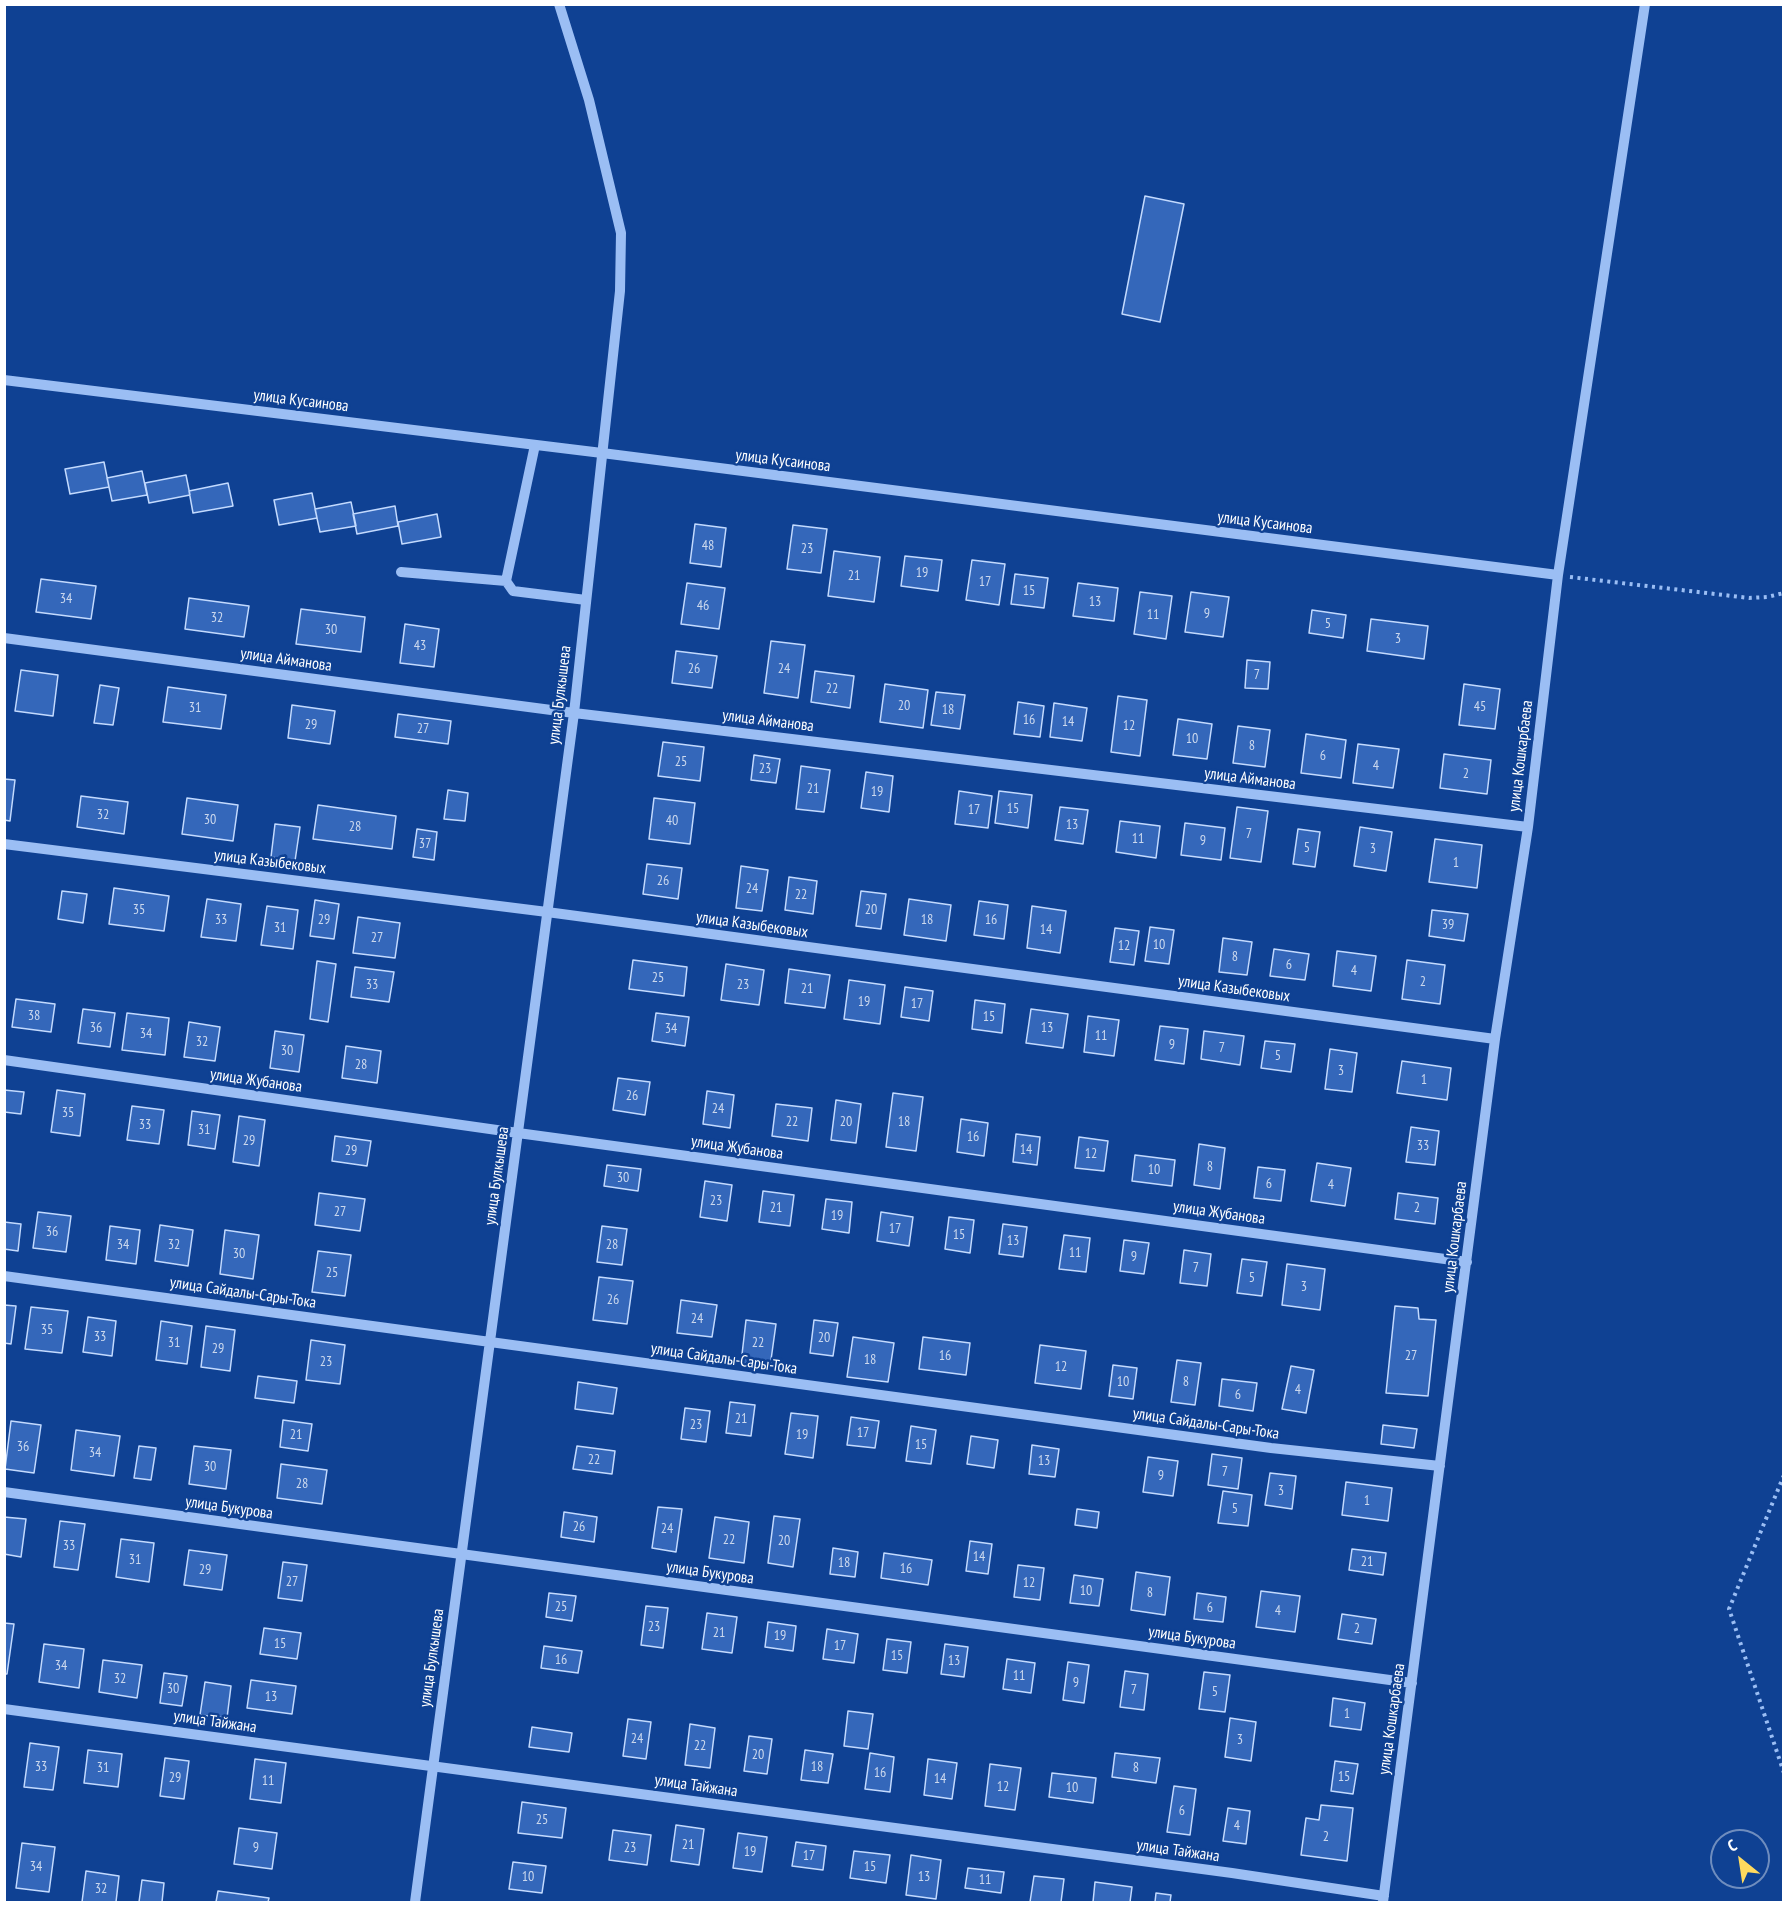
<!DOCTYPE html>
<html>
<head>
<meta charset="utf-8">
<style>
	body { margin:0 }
	#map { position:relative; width:1788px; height:1907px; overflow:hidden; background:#0f4193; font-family:"PT Sans Narrow",sans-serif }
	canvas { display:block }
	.frame { position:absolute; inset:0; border:6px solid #fff; pointer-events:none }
	.north { position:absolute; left:1710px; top:1829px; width:60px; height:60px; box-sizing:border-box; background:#0f4193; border:2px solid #6f8dbe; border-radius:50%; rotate:330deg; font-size:16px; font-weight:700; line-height:24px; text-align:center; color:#fff }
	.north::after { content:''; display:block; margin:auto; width:21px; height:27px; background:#ffda5e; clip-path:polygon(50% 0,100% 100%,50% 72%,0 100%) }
</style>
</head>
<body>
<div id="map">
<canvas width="1788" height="1907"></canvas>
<div class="frame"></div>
<div class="north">С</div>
</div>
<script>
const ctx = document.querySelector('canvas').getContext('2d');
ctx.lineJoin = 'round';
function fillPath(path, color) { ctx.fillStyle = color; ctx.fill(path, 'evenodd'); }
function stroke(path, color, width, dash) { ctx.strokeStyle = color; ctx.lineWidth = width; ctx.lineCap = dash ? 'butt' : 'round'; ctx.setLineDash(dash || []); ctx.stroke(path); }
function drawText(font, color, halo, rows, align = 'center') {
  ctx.font = font + ' "PT Sans Narrow",sans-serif'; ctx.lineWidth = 5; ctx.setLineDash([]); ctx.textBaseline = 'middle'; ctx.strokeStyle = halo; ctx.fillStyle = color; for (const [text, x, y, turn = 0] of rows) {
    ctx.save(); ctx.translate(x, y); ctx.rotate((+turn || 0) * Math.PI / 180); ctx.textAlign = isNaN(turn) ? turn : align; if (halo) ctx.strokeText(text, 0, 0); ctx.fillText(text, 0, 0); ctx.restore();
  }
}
const building = new Path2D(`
	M1145 196 1184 204 1160 322 1122 314Z
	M104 462 109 487 70 494 65 469Z
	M142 471 147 495 112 501 107 478Z
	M186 475 190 495 149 503 145 483Z
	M228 483 233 506 193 513 189 491Z
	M312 493 317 518 279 525 274 500Z
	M351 502 356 526 320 532 315 509Z
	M395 506 398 526 357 534 353 514Z
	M437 514 441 537 402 544 398 522Z
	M695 524 726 528 721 567 690 563Z
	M793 525 827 529 821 573 787 569Z
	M834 551 880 557 874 602 828 596Z
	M905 556 942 560 938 591 901 586Z
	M972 560 1005 564 999 605 966 600Z
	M1015 574 1048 578 1044 608 1011 604Z
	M41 579 96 586 91 619 36 612Z
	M687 583 725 588 719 629 681 624Z
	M1078 583 1118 588 1114 621 1073 616Z
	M1140 592 1172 596 1166 639 1134 634Z
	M1191 592 1229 597 1223 637 1185 632Z
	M189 598 249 606 244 637 185 629Z
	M301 609 365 617 361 652 296 644Z
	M1312 610 1346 615 1343 638 1309 633Z
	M1371 619 1428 626 1424 659 1367 651Z
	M405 624 439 629 434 667 400 663Z
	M771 641 805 645 798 698 764 693Z
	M676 651 717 656 712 688 672 683Z
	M1247 660 1270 662 1268 689 1245 688Z
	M21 670 58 675 53 716 15 711Z
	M815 671 854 676 850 708 811 702Z
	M885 684 928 690 923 728 880 722Z
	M1464 684 1500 689 1495 729 1459 725Z
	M100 685 119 688 113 725 94 723Z
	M168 687 226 695 221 729 163 722Z
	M936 692 965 695 960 729 931 725Z
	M1118 696 1147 700 1140 756 1111 752Z
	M1018 702 1044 706 1040 737 1014 734Z
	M1054 703 1087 708 1082 741 1050 737Z
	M292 705 335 711 330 744 288 738Z
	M398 714 451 721 448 744 395 737Z
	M1178 719 1212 724 1207 759 1173 755Z
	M1238 726 1270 730 1265 767 1233 763Z
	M1306 734 1346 740 1341 778 1301 773Z
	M663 742 704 747 700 781 658 776Z
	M1358 744 1399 749 1393 788 1353 783Z
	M1444 754 1491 760 1487 794 1440 788Z
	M754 755 780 759 776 783 751 780Z
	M801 766 830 770 824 812 796 809Z
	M866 772 893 776 889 812 861 808Z
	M4 779 15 780 10 821 4 820Z
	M448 790 468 793 465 821 444 819Z
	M959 791 992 796 988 828 955 824Z
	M999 791 1032 795 1028 828 995 823Z
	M81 796 128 802 124 834 77 827Z
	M187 798 238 805 233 841 182 834Z
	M654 798 695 803 690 844 649 839Z
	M318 805 396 816 392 849 313 839Z
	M1060 807 1088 810 1083 844 1055 840Z
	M1237 807 1268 811 1261 862 1230 858Z
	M1120 821 1160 826 1156 858 1116 852Z
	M1185 823 1225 828 1221 860 1181 855Z
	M275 824 300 827 295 861 271 857Z
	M1360 827 1392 832 1386 871 1354 866Z
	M417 829 437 832 434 860 413 857Z
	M1298 829 1320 832 1315 867 1293 864Z
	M1435 839 1482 845 1477 888 1429 882Z
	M647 864 682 868 678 899 643 894Z
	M741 866 768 870 762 911 736 908Z
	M789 877 817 881 813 914 785 910Z
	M114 888 169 896 164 931 109 924Z
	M62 891 87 894 83 923 58 919Z
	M861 891 886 894 881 929 856 926Z
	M207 899 241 904 236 941 201 937Z
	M909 899 951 905 946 941 904 935Z
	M315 900 339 904 334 939 310 936Z
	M979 901 1008 905 1004 939 974 935Z
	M267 906 298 910 293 949 261 945Z
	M1032 906 1066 911 1060 953 1027 948Z
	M1432 910 1468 914 1464 941 1429 936Z
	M358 917 400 923 395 958 353 953Z
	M1150 927 1174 930 1169 964 1145 961Z
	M1115 928 1139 931 1134 965 1110 962Z
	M1223 938 1252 942 1247 975 1219 972Z
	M1274 949 1309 954 1305 980 1270 976Z
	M1337 951 1376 956 1371 991 1333 986Z
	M633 960 687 967 684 996 629 989Z
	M1407 960 1445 965 1440 1004 1402 999Z
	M317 961 336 964 328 1022 310 1019Z
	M726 964 764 970 759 1005 721 1000Z
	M355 967 394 972 389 1002 351 997Z
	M789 969 830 975 825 1008 785 1003Z
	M849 980 885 985 880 1024 844 1019Z
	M905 987 933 991 929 1021 901 1017Z
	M16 999 55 1004 51 1032 12 1027Z
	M975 1000 1005 1004 1002 1033 972 1029Z
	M83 1009 115 1013 110 1047 78 1043Z
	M1031 1009 1068 1014 1063 1048 1026 1043Z
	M127 1013 169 1018 165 1055 122 1050Z
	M656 1013 689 1017 685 1046 652 1041Z
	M1088 1016 1119 1020 1114 1056 1084 1052Z
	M189 1022 220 1027 215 1061 184 1057Z
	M1160 1026 1188 1029 1184 1064 1155 1060Z
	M275 1031 304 1035 299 1072 270 1068Z
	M1204 1031 1244 1036 1240 1065 1201 1059Z
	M1265 1041 1295 1044 1291 1072 1261 1068Z
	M346 1046 381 1051 377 1083 342 1078Z
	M1330 1049 1357 1053 1352 1092 1325 1089Z
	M1402 1061 1451 1068 1447 1100 1397 1093Z
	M618 1078 650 1082 645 1115 613 1110Z
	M4 1090 24 1092 21 1114 4 1112Z
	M57 1090 85 1094 80 1136 51 1132Z
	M707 1091 734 1095 730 1128 703 1124Z
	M893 1093 923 1097 916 1151 886 1147Z
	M836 1100 861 1104 856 1143 831 1140Z
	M776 1104 812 1108 808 1141 772 1136Z
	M132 1106 164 1110 159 1144 127 1140Z
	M192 1111 220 1115 215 1149 188 1145Z
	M239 1116 265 1120 259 1166 233 1162Z
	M961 1119 988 1123 984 1156 957 1152Z
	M1411 1127 1439 1131 1435 1165 1406 1162Z
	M1016 1134 1040 1137 1037 1165 1013 1162Z
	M335 1136 371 1141 367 1166 332 1161Z
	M1079 1137 1108 1141 1104 1171 1075 1168Z
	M1199 1144 1225 1148 1220 1189 1194 1185Z
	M1135 1155 1175 1160 1172 1186 1132 1181Z
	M1317 1163 1351 1168 1345 1206 1311 1201Z
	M607 1165 641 1169 638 1191 604 1186Z
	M1258 1167 1285 1170 1281 1201 1254 1198Z
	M705 1181 732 1185 727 1221 700 1217Z
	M763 1191 794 1195 790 1226 759 1222Z
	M319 1193 365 1199 360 1231 315 1225Z
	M1398 1193 1438 1198 1435 1224 1395 1219Z
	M826 1199 852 1202 849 1233 822 1229Z
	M38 1212 71 1216 66 1252 33 1248Z
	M881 1212 913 1217 909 1246 877 1241Z
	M949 1217 974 1220 970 1253 945 1249Z
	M4 1222 21 1224 18 1251 4 1249Z
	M1003 1224 1027 1227 1023 1257 999 1254Z
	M160 1225 193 1230 188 1266 155 1261Z
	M110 1226 140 1230 136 1264 106 1260Z
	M602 1226 627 1229 622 1265 597 1262Z
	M225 1230 259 1235 253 1279 220 1274Z
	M1064 1235 1090 1238 1086 1272 1059 1269Z
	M1124 1240 1149 1243 1144 1274 1120 1271Z
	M1184 1250 1211 1254 1207 1286 1180 1283Z
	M318 1251 351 1255 345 1296 312 1292Z
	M1242 1259 1267 1262 1262 1296 1237 1293Z
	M1287 1264 1325 1269 1320 1310 1282 1305Z
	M599 1277 633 1281 627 1324 593 1320Z
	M681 1300 717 1305 712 1337 677 1333Z
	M4 1305 16 1306 11 1344 4 1343Z
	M1395 1306 1418 1308 1419 1319 1436 1320 1428 1396 1386 1393Z
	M31 1307 68 1311 62 1353 25 1349Z
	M88 1317 116 1321 112 1356 83 1352Z
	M746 1320 776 1324 770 1367 741 1363Z
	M814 1320 838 1323 833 1356 810 1353Z
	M161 1321 192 1326 187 1364 156 1360Z
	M206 1326 235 1330 230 1371 201 1367Z
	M853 1337 894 1343 888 1382 847 1377Z
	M923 1337 970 1343 966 1375 919 1369Z
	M311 1340 345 1345 340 1384 306 1380Z
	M1040 1345 1086 1351 1081 1389 1035 1383Z
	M1177 1360 1201 1363 1195 1405 1171 1402Z
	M1113 1365 1137 1368 1133 1399 1109 1396Z
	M1291 1366 1314 1370 1306 1413 1282 1409Z
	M258 1376 297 1381 294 1403 255 1398Z
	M1222 1379 1257 1383 1253 1411 1219 1406Z
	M578 1382 617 1388 613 1414 575 1409Z
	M730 1402 755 1405 751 1436 726 1433Z
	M685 1408 710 1411 706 1442 681 1439Z
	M791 1413 818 1416 813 1458 785 1454Z
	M851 1417 879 1421 875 1448 847 1445Z
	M283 1420 312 1424 308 1451 280 1447Z
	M11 1421 41 1425 34 1473 5 1469Z
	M1383 1425 1417 1429 1414 1448 1381 1444Z
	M911 1426 936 1430 931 1464 906 1461Z
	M76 1430 120 1436 114 1476 71 1470Z
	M971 1436 998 1440 994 1468 967 1464Z
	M1032 1445 1059 1449 1055 1477 1029 1474Z
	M139 1446 156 1448 151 1480 134 1478Z
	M194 1446 231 1450 226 1489 189 1484Z
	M577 1446 615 1451 612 1474 573 1469Z
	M1212 1454 1242 1458 1238 1489 1208 1485Z
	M1148 1457 1178 1461 1173 1496 1143 1492Z
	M281 1464 327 1470 322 1504 277 1498Z
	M1270 1473 1296 1476 1292 1509 1265 1505Z
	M1346 1482 1392 1488 1388 1521 1342 1515Z
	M1223 1491 1252 1495 1248 1526 1218 1523Z
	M658 1507 682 1509 676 1552 652 1548Z
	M1077 1509 1099 1512 1097 1528 1075 1525Z
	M564 1512 597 1517 594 1542 561 1537Z
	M774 1516 800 1519 793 1567 768 1563Z
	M4 1517 26 1519 21 1557 4 1554Z
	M715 1517 749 1522 744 1563 709 1558Z
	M60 1521 85 1524 78 1570 54 1567Z
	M121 1539 154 1543 149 1582 116 1577Z
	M970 1541 992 1544 988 1574 966 1571Z
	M833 1548 858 1552 855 1577 830 1574Z
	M1352 1549 1386 1553 1383 1575 1349 1570Z
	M189 1550 227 1555 222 1590 184 1585Z
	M884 1553 932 1560 928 1585 881 1578Z
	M283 1562 307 1565 302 1601 278 1598Z
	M1018 1565 1044 1568 1040 1600 1014 1597Z
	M1136 1572 1170 1577 1165 1615 1131 1610Z
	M1074 1575 1103 1579 1099 1606 1070 1603Z
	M1261 1591 1300 1596 1295 1632 1256 1627Z
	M549 1593 576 1596 572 1621 546 1617Z
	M1197 1593 1226 1597 1223 1622 1194 1619Z
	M646 1606 668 1608 663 1648 641 1645Z
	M707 1613 737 1617 732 1653 702 1649Z
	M1342 1614 1376 1619 1372 1644 1338 1639Z
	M768 1622 796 1626 793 1651 765 1647Z
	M4 1623 14 1624 7 1674H4Z
	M264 1628 301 1633 297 1659 260 1654Z
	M827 1629 858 1634 854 1663 823 1659Z
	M887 1639 911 1642 907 1673 883 1670Z
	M44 1644 84 1649 79 1688 39 1682Z
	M945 1644 968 1647 964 1677 941 1674Z
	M544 1646 582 1651 578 1673 541 1668Z
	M1007 1659 1035 1663 1031 1693 1003 1689Z
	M103 1660 142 1665 137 1698 99 1692Z
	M1068 1662 1089 1665 1084 1703 1063 1700Z
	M1125 1671 1148 1674 1144 1710 1120 1707Z
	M1204 1672 1230 1675 1225 1712 1199 1709Z
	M164 1673 187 1676 182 1706 160 1703Z
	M251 1680 296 1686 292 1714 247 1708Z
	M205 1682 231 1686 227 1718 200 1715Z
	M1333 1698 1365 1703 1361 1730 1330 1726Z
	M848 1711 873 1714 868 1749 844 1746Z
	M1230 1718 1256 1722 1251 1761 1225 1757Z
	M628 1719 651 1722 646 1759 623 1756Z
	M690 1724 715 1728 710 1768 685 1765Z
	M532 1727 572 1733 569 1752 529 1747Z
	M749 1736 772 1739 767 1774 744 1771Z
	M30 1743 59 1747 53 1790 24 1787Z
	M88 1750 122 1754 118 1787 84 1783Z
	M805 1750 833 1754 828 1783 801 1780Z
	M870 1753 894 1757 890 1792 865 1789Z
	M1115 1753 1160 1758 1156 1783 1112 1777Z
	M165 1758 189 1761 184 1799 160 1796Z
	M255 1759 286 1763 281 1803 250 1799Z
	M928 1759 957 1763 952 1799 924 1795Z
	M1335 1761 1358 1764 1353 1794 1331 1791Z
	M990 1764 1021 1768 1015 1810 985 1806Z
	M1052 1773 1096 1778 1093 1803 1049 1797Z
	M1174 1786 1196 1789 1190 1835 1167 1832Z
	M522 1802 566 1808 562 1838 518 1833Z
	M1321 1805 1353 1808 1347 1861 1301 1855 1306 1818 1319 1820Z
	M1228 1808 1250 1811 1246 1844 1223 1841Z
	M676 1825 704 1829 699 1865 671 1861Z
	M239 1828 277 1833 272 1869 234 1864Z
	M613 1830 651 1835 647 1865 609 1860Z
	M738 1833 767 1837 762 1872 733 1868Z
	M796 1842 826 1846 823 1870 792 1866Z
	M22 1843 55 1847 49 1892 16 1888Z
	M854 1851 890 1855 886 1883 850 1878Z
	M911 1855 941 1860 936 1899 906 1895Z
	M513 1862 546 1866 542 1893 509 1889Z
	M968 1868 1004 1872 1001 1893 965 1888Z
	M86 1871 119 1876 116 1902H82Z
	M1034 1876 1064 1879 1061 1902H1030Z
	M142 1880 164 1883 162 1902H139Z
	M1095 1882 1132 1887 1130 1902H1093Z
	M218 1891 269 1898 268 1902H216Z
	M1156 1893 1171 1895 1170 1902H1155Z`);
fillPath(building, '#3467ba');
stroke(building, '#c3dafe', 1.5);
stroke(new Path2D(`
	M1570 577 1749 598 1767 597 1784 593
	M1784 1475 1729 1609 1784 1773`), '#9bbef4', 4, [3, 4.5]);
stroke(new Path2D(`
	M4 380 602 453 1558 575
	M535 445 506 581 513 591 586 600
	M401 572 506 581
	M4 638 574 713 1528 827
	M4 844 547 912 1495 1039
	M4 1060 518 1133 1467 1262
	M4 1276 1271 1448 1440 1466
	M4 1492 1412 1683
	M4 1709 1232 1873 1384 1896
	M415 1902 574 713 620 291 621 233 589 100 559 4
	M1383 1902 1495 1039 1528 827 1558 575 1645 4`), '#9bbef4', 10);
drawText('14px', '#ccd9ee', null, [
	["48",708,546],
	["23",807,549],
	["19",922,573],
	["21",854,576],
	["17",985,582],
	["15",1029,591],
	["34",66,599],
	["13",1095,602],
	["46",703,606],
	["9",1207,614],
	["11",1153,615],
	["32",217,618],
	["5",1328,624],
	["30",331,630],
	["3",1398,639],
	["43",420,646],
	["26",694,669],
	["24",784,669],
	["7",1257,675],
	["22",832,689],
	["20",904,706],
	["45",1480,707],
	["31",195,708],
	["18",948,710],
	["16",1029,720],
	["14",1068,722],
	["29",311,725],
	["12",1129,726],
	["27",423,729],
	["10",1192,739],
	["8",1252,746],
	["6",1323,756],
	["25",681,762],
	["4",1376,766],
	["23",765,769],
	["2",1466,774],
	["21",813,789],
	["19",877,792],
	["15",1013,809],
	["17",974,810],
	["32",103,815],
	["30",210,820],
	["40",672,821],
	["13",1072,825],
	["28",355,827],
	["7",1249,834],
	["11",1138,839],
	["9",1203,841],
	["37",425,844],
	["5",1307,848],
	["3",1373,849],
	["1",1456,863],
	["26",663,881],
	["24",752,889],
	["22",801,895],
	["35",139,910],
	["20",871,910],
	["33",221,920],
	["29",324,920],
	["18",927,920],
	["16",991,920],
	["39",1448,925],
	["31",280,928],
	["14",1046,930],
	["27",377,938],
	["10",1159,945],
	["12",1124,946],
	["8",1235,957],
	["6",1289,965],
	["4",1354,971],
	["25",658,978],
	["2",1423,982],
	["33",372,985],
	["23",743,985],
	["21",807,989],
	["19",864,1002],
	["17",917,1004],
	["38",34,1016],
	["15",989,1017],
	["36",96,1028],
	["13",1047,1028],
	["34",671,1029],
	["34",146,1034],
	["11",1101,1036],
	["32",202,1042],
	["9",1172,1045],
	["7",1222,1048],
	["30",287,1051],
	["5",1278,1056],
	["28",361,1065],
	["3",1341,1071],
	["1",1424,1080],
	["26",632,1096],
	["24",718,1109],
	["35",68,1113],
	["22",792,1122],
	["20",846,1122],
	["18",904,1122],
	["33",145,1125],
	["31",204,1130],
	["16",973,1137],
	["29",249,1141],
	["33",1423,1146],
	["14",1026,1150],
	["29",351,1151],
	["12",1091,1154],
	["8",1210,1167],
	["10",1154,1170],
	["30",623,1178],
	["6",1269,1184],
	["4",1331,1185],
	["23",716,1201],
	["21",776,1208],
	["2",1417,1208],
	["27",340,1212],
	["19",837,1216],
	["17",895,1229],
	["36",52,1232],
	["15",959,1235],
	["13",1013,1241],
	["34",123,1245],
	["32",174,1245],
	["28",612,1245],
	["11",1075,1253],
	["30",239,1254],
	["9",1134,1257],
	["7",1196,1268],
	["25",332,1273],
	["5",1252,1278],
	["3",1304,1287],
	["26",613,1300],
	["24",697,1319],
	["35",47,1330],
	["33",100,1337],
	["20",824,1338],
	["31",174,1343],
	["22",758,1343],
	["29",218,1349],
	["16",945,1356],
	["27",1411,1356],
	["18",870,1360],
	["23",326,1362],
	["12",1061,1367],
	["10",1123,1382],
	["8",1186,1382],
	["4",1298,1390],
	["6",1238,1395],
	["21",741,1419],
	["23",696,1425],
	["17",863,1433],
	["21",296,1435],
	["19",802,1435],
	["15",921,1445],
	["36",23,1447],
	["34",95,1453],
	["22",594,1460],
	["13",1044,1461],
	["30",210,1467],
	["7",1225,1472],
	["9",1161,1476],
	["28",302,1484],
	["3",1281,1491],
	["1",1367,1501],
	["5",1235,1509],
	["26",579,1527],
	["24",667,1529],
	["22",729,1540],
	["20",784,1541],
	["33",69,1546],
	["14",979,1557],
	["31",135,1560],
	["21",1367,1562],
	["18",844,1563],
	["16",906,1569],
	["29",205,1570],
	["27",292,1582],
	["12",1029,1583],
	["10",1086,1591],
	["8",1150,1593],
	["25",561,1607],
	["6",1210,1608],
	["4",1278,1611],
	["23",654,1627],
	["2",1357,1629],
	["21",719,1633],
	["19",780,1636],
	["15",280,1644],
	["17",840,1646],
	["15",897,1656],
	["16",561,1660],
	["13",954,1661],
	["34",61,1666],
	["11",1019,1676],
	["32",120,1679],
	["9",1076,1683],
	["30",173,1689],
	["7",1134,1690],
	["5",1215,1692],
	["13",271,1697],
	["1",1347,1714],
	["24",637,1739],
	["3",1240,1740],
	["22",700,1746],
	["20",758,1755],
	["33",41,1767],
	["18",817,1767],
	["31",103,1768],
	["8",1136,1768],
	["16",880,1773],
	["15",1344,1777],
	["29",175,1778],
	["14",940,1779],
	["11",268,1781],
	["12",1003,1787],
	["10",1072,1788],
	["6",1182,1811],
	["25",542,1820],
	["4",1237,1826],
	["2",1326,1837],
	["21",688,1845],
	["9",256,1848],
	["23",630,1848],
	["19",750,1852],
	["17",809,1856],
	["34",36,1867],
	["15",870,1867],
	["10",528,1877],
	["13",924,1877],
	["11",985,1880],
	["32",101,1889]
]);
drawText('16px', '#fff', '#0f4193', [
	["улица Кусаинова",301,401,7],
	["улица Кусаинова",783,461,7],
	["улица Кусаинова",1265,523,7],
	["улица Айманова",286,660,8],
	["улица Булкышева",560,695,-83],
	["улица Айманова",768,721,7],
	["улица Кошкарбаева",1521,756,-83],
	["улица Айманова",1250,779,7],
	["улица Казыбековых",270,862,7],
	["улица Казыбековых",752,925,8],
	["улица Казыбековых",1234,989,8],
	["улица Жубанова",256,1081,8],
	["улица Жубанова",737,1148,8],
	["улица Булкышева",497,1176,-82],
	["улица Жубанова",1219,1213,8],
	["улица Кошкарбаева",1455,1237,-83],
	["улица Сайдалы-Сары-Тока",243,1293,8],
	["улица Сайдалы-Сары-Тока",724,1359,8],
	["улица Сайдалы-Сары-Тока",1206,1424,8],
	["улица Букурова",229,1508,8],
	["улица Букурова",710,1573,8],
	["улица Букурова",1192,1638,8],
	["улица Булкышева",432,1658,-82],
	["улица Кошкарбаева",1392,1719,-82],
	["улица Тайжана",215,1722,8],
	["улица Тайжана",696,1786,8],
	["улица Тайжана",1178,1851,8]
]);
</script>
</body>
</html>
